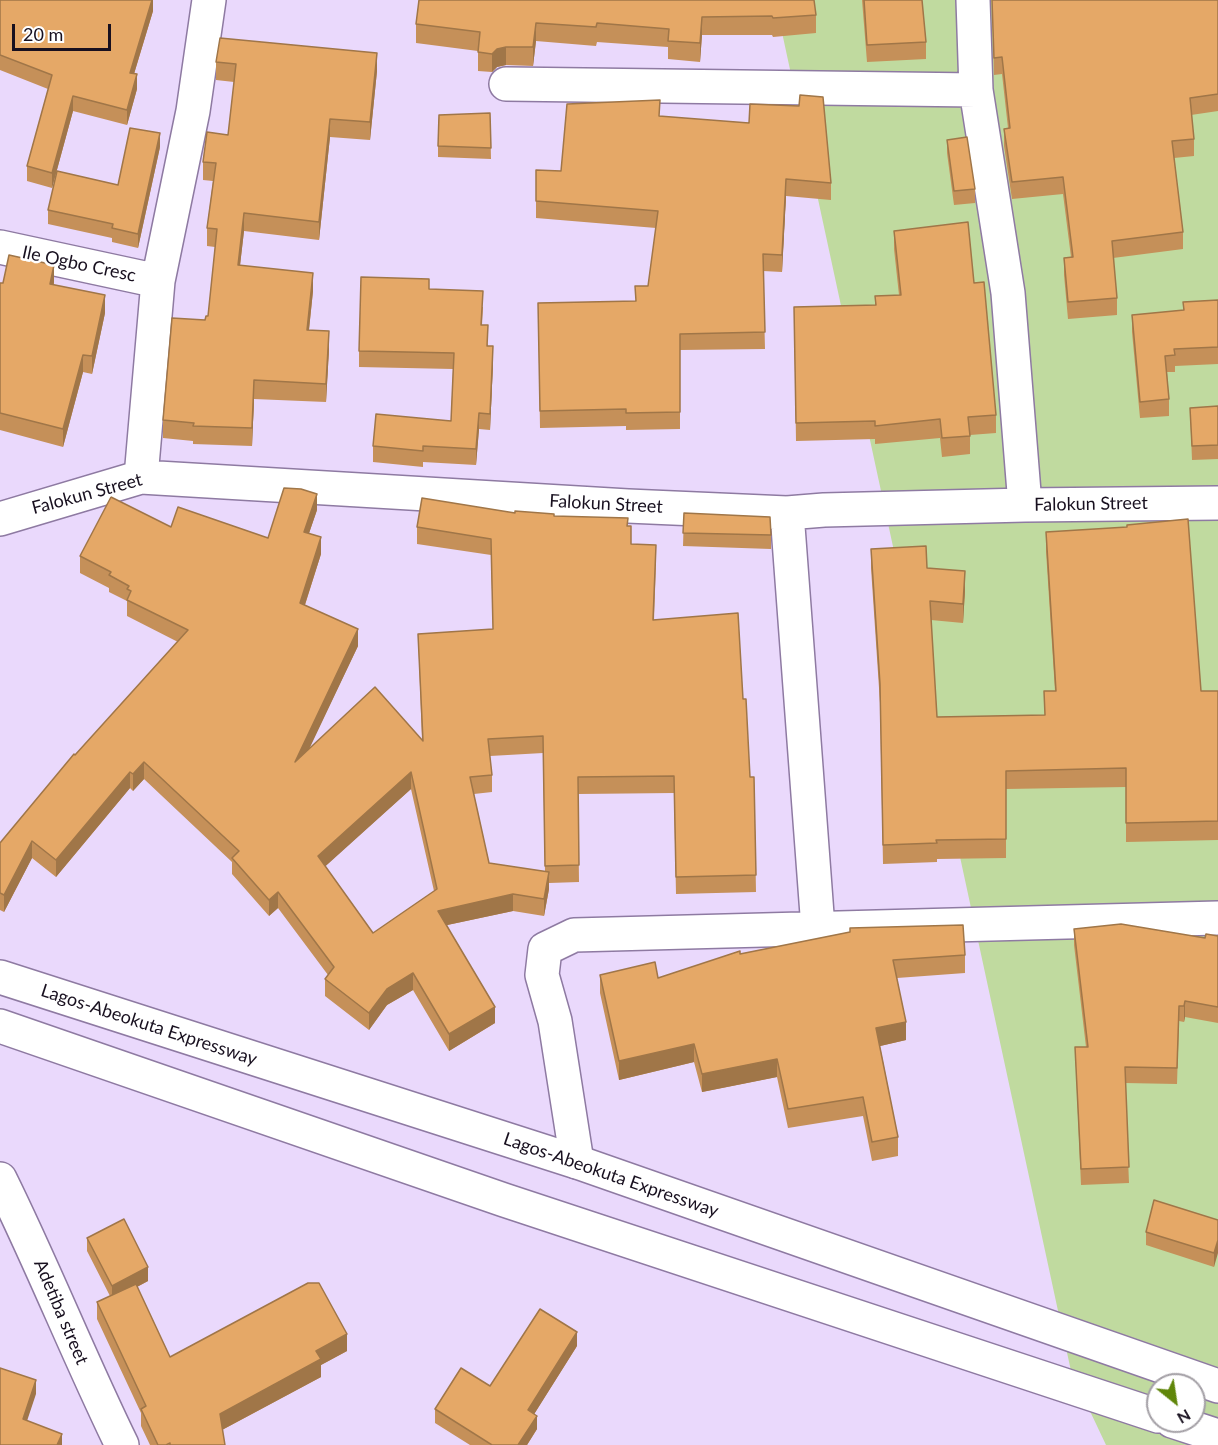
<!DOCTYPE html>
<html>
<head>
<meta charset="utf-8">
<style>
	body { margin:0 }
	#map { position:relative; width:1218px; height:1445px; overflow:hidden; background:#ead9fc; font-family:Lato,sans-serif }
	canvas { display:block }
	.north { position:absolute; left:1146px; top:1373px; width:60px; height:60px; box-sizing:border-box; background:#fff; border:2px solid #a39fa5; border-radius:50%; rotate:150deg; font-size:16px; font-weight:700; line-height:24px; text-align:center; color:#18101f }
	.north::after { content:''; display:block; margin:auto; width:21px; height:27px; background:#60860a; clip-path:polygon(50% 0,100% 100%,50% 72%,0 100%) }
	.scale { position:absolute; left:12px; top:24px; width:99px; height:27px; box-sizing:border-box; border:3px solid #18101f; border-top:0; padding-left:8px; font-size:18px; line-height:21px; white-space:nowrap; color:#18101f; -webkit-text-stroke:4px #fff; paint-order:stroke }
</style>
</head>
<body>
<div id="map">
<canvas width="1218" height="1445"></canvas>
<div class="north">N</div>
<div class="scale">20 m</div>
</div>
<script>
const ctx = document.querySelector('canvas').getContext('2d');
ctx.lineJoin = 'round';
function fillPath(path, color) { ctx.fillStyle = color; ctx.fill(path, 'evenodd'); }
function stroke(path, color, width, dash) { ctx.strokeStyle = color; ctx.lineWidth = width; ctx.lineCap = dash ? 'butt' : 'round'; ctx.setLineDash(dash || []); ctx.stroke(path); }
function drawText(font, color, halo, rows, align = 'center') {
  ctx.font = font + ' Lato,sans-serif'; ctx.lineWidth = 5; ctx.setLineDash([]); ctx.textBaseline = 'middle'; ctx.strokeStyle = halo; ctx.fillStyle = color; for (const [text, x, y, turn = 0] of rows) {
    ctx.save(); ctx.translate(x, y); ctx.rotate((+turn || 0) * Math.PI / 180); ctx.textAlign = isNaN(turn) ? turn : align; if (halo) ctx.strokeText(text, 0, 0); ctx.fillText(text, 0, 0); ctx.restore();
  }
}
fillPath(new Path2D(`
	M775 0H1218V1445H1106L1071 1371ZM1158 1385H1194V1421H1158Z`), '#c0da9f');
const minor = new Path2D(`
	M973 0 976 90 1008 293 1025 505
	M506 84 976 90
	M0 247 158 281
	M141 477 158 281 193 111 209 0
	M787 513 818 928
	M0 519 141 477 628 506 787 513 824 510 1025 505 1218 503
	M577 1162 555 1021 542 975 545 949 574 935 1218 918
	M0 1179C43 1266 79 1357 122 1445`);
const highway = new Path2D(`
	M0 977 577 1162 1218 1386
	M0 1026 504 1200 1158 1416
	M1172 1421 1218 1436`);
stroke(minor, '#8e7aa2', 36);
stroke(highway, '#8e7aa2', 36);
stroke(minor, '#fff', 33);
stroke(highway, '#fff', 33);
fillPath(new Path2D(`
	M0 0H153V11L134 74 137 89 127 125 73 111 52 188 27 181V166L48 89 0 70Z
	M419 0 816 15V33L773 37 772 35H702L700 62 668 59V47L597 42 596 46 536 41 533 66 506 65 497 67 492 72 478 71V51L416 43V24Z
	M862 0H922L926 42V59L867 62Z
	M992 0H1218V111L1191 115 1194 139V156L1174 158 1183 232V249L1113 258 1117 298V315L1068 319 1064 275V258L1071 257 1063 194 1012 199 1004 146V129L1008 128 1002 74 994 75Z
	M216 62 377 71 370 140 330 137 319 240 244 231 240 265 313 291 309 330 329 349 326 402 254 399 252 446 193 444V441L163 438V420L205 320 208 316 215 247 207 246V228L213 181 203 180V162L228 135 234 82 216 80Z
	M490 113 491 159 438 157V146Z
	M660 116 831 183V200L786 196 782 272 763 271 765 349 680 350V429L626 430V426L540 428 538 303 635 301 648 286 656 228 536 218V170L561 171Z
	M947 140 975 189V203L954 205 947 153Z
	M160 147 138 248 112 242V238L48 224V210L118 185Z
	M894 231 974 283 996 415V433L970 435V454L942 457 940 438 875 444V439L796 441 794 307 875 305V296L899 295 894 249Z
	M54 282V285L105 313 92 374 83 372 63 447 0 430V283Z
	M429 289 483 307 482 325 493 363 490 430 479 429 476 465 423 462V467L373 462V446L451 421 453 369 359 367V351Z
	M1218 300V364L1175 366V372H1167L1169 399V416L1140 418 1132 332V315L1183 310V302Z
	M1218 406V459L1192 460 1190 408Z
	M317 510 309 533 321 554 305 605 358 646 309 748 422 740 418 634 493 629 491 555 417 544V527L515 513 554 516 628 526 631 544 656 562 654 620 743 699 750 777H754L756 892 676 894 674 793 578 794 579 882 549 883V889L544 916 513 911 447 925 495 1023 449 1051 413 990 387 1005 369 1030 325 996V979L328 975 278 908 269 916 232 874V862L144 779 133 791 130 788 56 877 32 858 4 912 0 910V843L75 755 178 642 127 616V601L109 592V588L80 573V556L171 527 268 538ZM543 753 545 872 489 863 474 794 492 792V775L490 756ZM411 789 434 891 373 933 325 866Z
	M684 513 771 535V549L683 546Z
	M1046 532 1201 691H1218V840L1126 842V787L1006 789V858L937 859V862L883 864 880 703 871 568V549L927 568 965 590 963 623 931 620 937 717 1045 715 1055 691 1046 551Z
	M1074 929 1205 938 1218 936V1023L1185 1017 1184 1022 1179 1021 1177 1084 1125 1083 1129 1183 1081 1185 1075 1047H1086L1074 945Z
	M740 954 965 955V973L897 978 906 1040 880 1046 898 1137V1156L872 1161 863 1116 788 1128 777 1077 702 1092 694 1062 619 1080 600 993V975L658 978Z
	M1218 1220 1214 1267 1146 1245V1232Z
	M87 1238 148 1281 137 1287 170 1357 347 1351 321 1365V1377L222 1430 225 1445H150L141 1426V1413L97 1319V1302L110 1296 87 1251Z
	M577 1346 534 1414 537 1429 527 1445H470L435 1423V1409L490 1386Z`), '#c59059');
fillPath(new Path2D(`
	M152 0H153V11L130 87V73Z
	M702 17V35L700 62V43Z
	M536 23V41L533 66V47Z
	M506 47V65L497 67 492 72V54L497 49Z
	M377 53V71L370 140V122Z
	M137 74V89L127 125V110Z
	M73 96V111L52 188V173Z
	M330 119V137L319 240V222Z
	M160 133V147L138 248V234Z
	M786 179V196L782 272V255Z
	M244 213V231L238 283V265Z
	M54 265V282L50 301V284Z
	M313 273V291L307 348V330Z
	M105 295V313L92 374V356Z
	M329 331V349L326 402V384Z
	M493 346V363L490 430V414Z
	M83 355V372L63 447V429Z
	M254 380V399L252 446V428Z
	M479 413V429L476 465V449Z
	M317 494V510L304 548V532Z
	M321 537V554L300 620V603Z
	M965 571V590L963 623V604Z
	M358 629V646L295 779V762Z
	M144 762V779L133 791V774Z
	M130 772V788L56 877V860Z
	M411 772V789L318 873V856Z
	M32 841V858L4 912V895Z
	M549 872V889L544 916V899Z
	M278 892V908L269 916V900Z
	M513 894V911L438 927V911Z
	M413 973V990L387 1005 369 1030V1013L387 989Z
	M1185 1001V1017L1184 1022V1006Z
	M495 1007V1023L449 1051V1034Z
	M906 1022V1040L876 1047V1028Z
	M694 1044V1062L619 1080V1061Z
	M777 1059V1077L702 1092V1074Z
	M1218 1240V1253L1214 1267V1253Z
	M148 1267V1281L112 1300V1286Z
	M577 1332V1346L528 1424V1410Z
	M347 1334V1351L321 1365V1377L220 1431V1414L316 1351Z
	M36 1380V1394L23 1433V1419Z
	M537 1416V1429L527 1445H518Z
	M62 1434V1445H57Z`), '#a07648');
const building = new Path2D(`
	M0 0H152L130 73 137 74 127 110 73 96 52 173 27 166 52 75 0 55Z
	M419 0H814L816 15 773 18 772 16 702 17 700 43 668 41 669 29 597 23 596 27 536 23 533 47H506L497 49 492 54 478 52 480 32 416 24Z
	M864 0H922L926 42 867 45Z
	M992 0H1218V94L1190 98 1194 139 1172 141 1183 232 1112 241 1117 298 1068 302 1064 258 1073 257 1063 177 1012 182 1004 129 1010 128 1002 57 994 58Z
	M220 38 377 53 370 122 330 119 319 222 244 213 238 265 313 273 307 330 329 331 326 384 254 380 252 428 193 426 194 423 163 420 172 318 205 320 206 316H208L217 229 207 228 216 163 203 162 207 132 228 135 236 64 216 62Z
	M800 95 823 97 831 183 786 179 782 255 763 254 765 332 680 334V412L626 413V409L540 411 538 303 636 301 635 286H648L658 211 536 201V170L561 171 567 104 660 100 659 116 749 123 750 104 799 106Z
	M490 113 491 148 438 146 439 115Z
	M130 128 160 133 138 234 112 228 113 224 48 210 57 171 118 185Z
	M967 137 975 189 954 191 947 140Z
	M968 222 974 283 984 282 996 415 968 417 970 436 942 438 940 419 875 426V421L796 423 794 307 876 305 875 296 901 295 894 231Z
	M9 255 54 265 50 284 105 295 92 356 83 355 63 429 0 413V283H3Z
	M361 277 429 279V289L483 291 481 325H488L487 346H493L490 414 479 413 476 449 423 446V451L373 446 376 414 451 421 454 353 359 351Z
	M1218 300V347L1174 349 1175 355 1165 356 1169 399 1140 402 1132 315 1184 310 1183 302Z
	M1218 406V445L1192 446 1190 408Z
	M284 488 301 489 317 494 304 532 321 537 300 603 358 629 295 762 375 687 423 741 418 634 493 629 491 539 417 527 422 498 515 513V511L554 514V516L628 518 627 526H631V544L656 545 653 620 738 613 743 699H746L750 777H754L756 875 676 877 674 776 578 777 579 865 545 866 543 736 488 739 492 775 470 777 489 863 549 872 544 899 513 894 438 911 495 1007 449 1034 413 973 387 989 369 1013 325 979 334 967 278 892 269 900 232 858 239 851 144 762 133 774 130 772 56 860 32 841 4 895 0 893V843L74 754 75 755 188 630 127 600 131 591 127 589 129 586 109 575 111 572 80 556 111 497 171 527 178 507 268 538ZM411 772 437 889 373 933 318 856Z
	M684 513 770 517 771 535 683 533Z
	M1188 519 1201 691H1218V821L1126 823V768L1006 771V839L936 840 937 843 883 845 880 684 871 549 926 546 927 568 965 571 963 604 930 601 937 717 1045 715 1044 691H1056L1046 532 1127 527V525Z
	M1121 924 1205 938 1206 934 1218 936V1007L1185 1001 1184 1006H1179L1177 1068 1125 1067 1129 1167 1081 1169 1075 1047H1088L1074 929Z
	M963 925 965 955 893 960 906 1022 876 1028 898 1137 872 1142 863 1097 788 1109 777 1059 702 1074 694 1044 619 1061 600 975 655 962 658 978 740 951V954L850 932V928Z
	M1154 1200 1218 1220V1240L1214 1253 1146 1232Z
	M124 1219 148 1267 112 1286 87 1238Z
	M308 1283H319L347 1334 316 1351 321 1359 220 1414 225 1445H170V1443L166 1445H158L141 1409 146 1406 97 1302 136 1284 170 1357Z
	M540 1309 577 1332 528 1410 537 1416 518 1445H492L435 1409 461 1368 490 1386Z
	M0 1368 36 1380 23 1419 62 1434 57 1445H0Z`);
fillPath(building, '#e5a867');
stroke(building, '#a07648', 1.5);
drawText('18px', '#18101f', '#fff', [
	["Ile Ogbo Cresc",79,264,12],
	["Falokun Street",87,494,-15],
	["Falokun Street",606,504,3],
	["Falokun Street",1091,504,-1],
	["Lagos-Abeokuta Expressway",149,1025,18],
	["Lagos-Abeokuta Expressway",611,1175,19],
	["Adetiba street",61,1312,67]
]);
</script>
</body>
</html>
